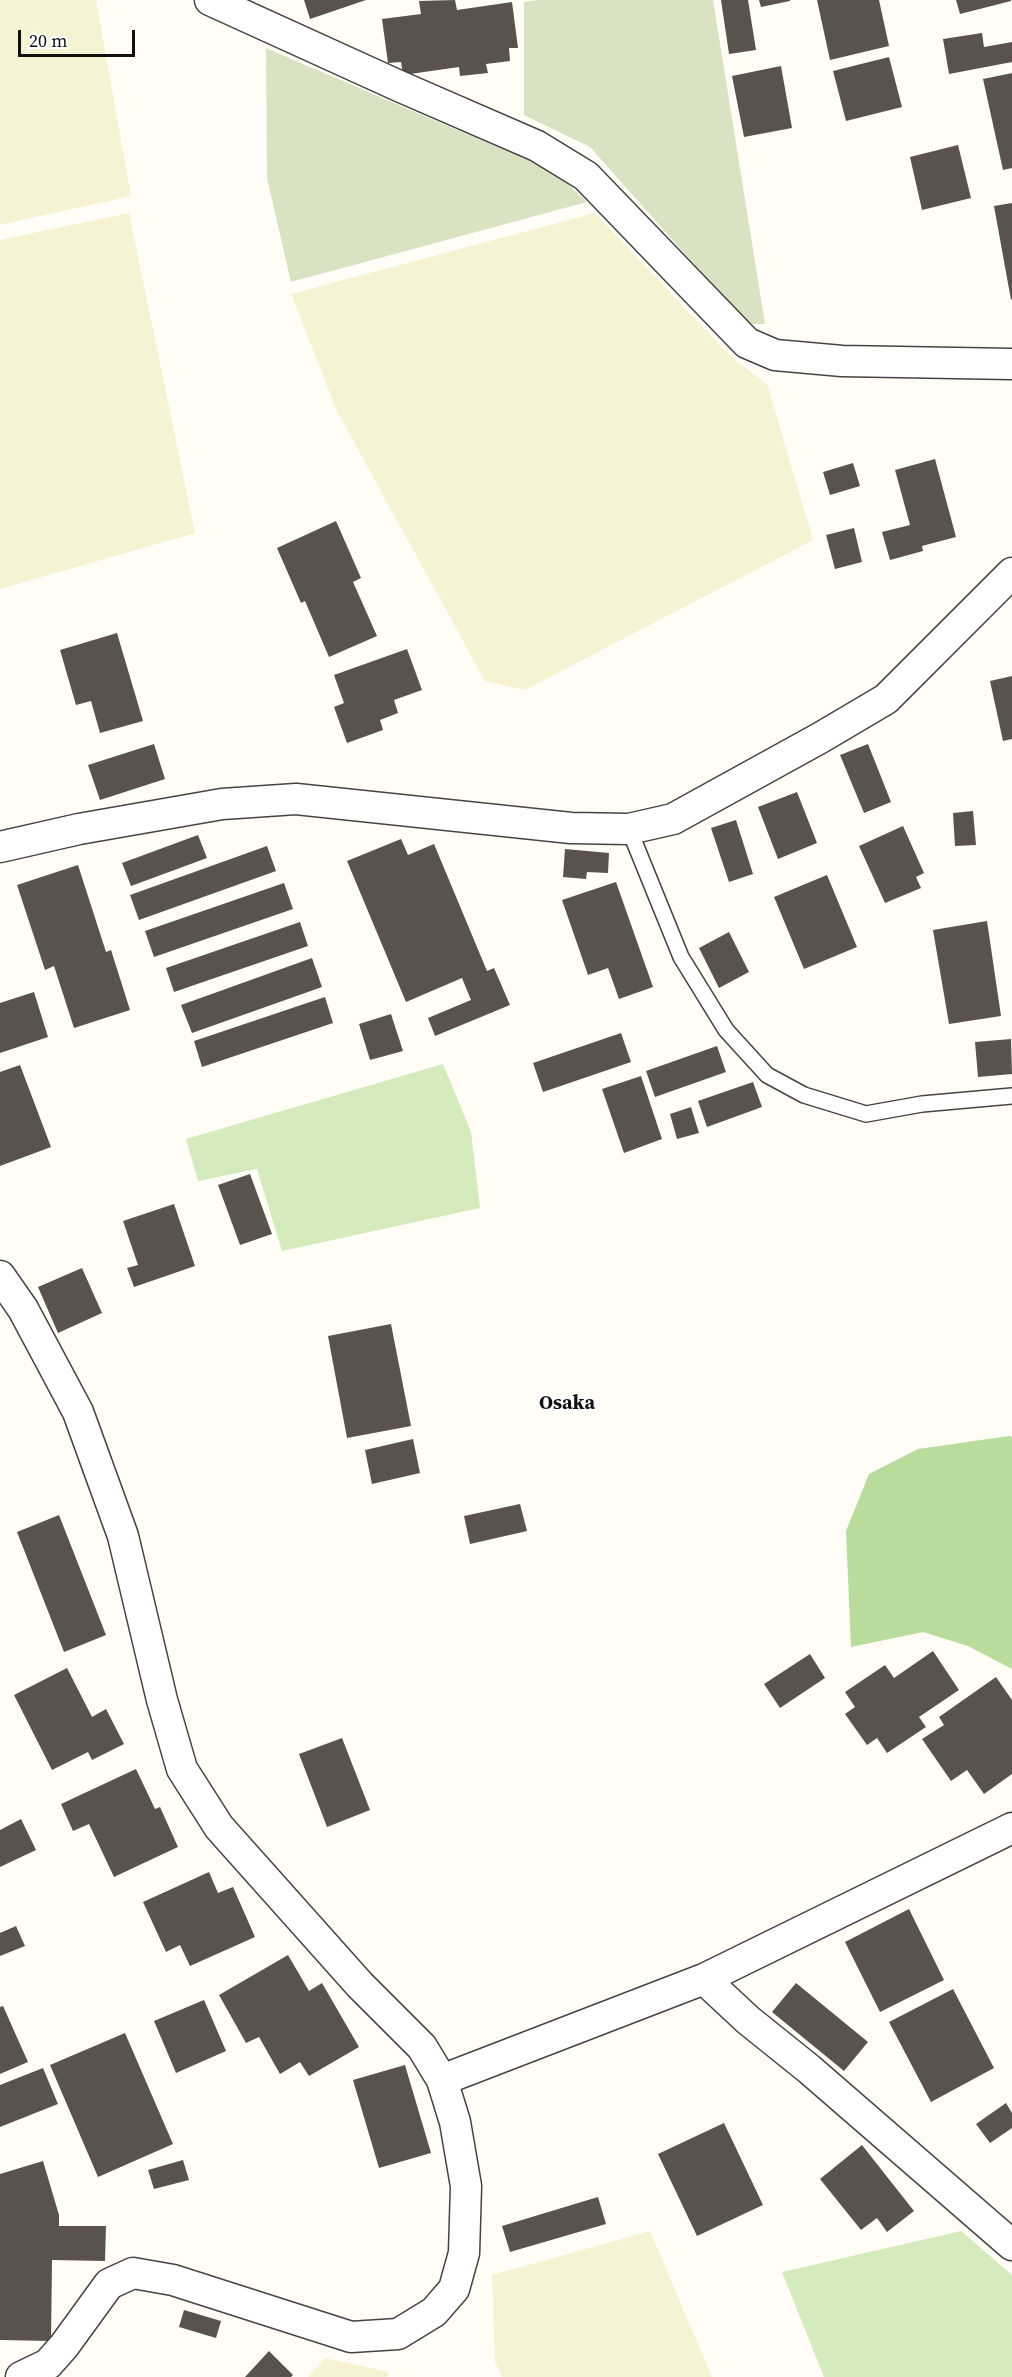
<!DOCTYPE html>
<html>
<head>
<meta charset="utf-8">
<style>
	body { margin:0 }
	#map { position:relative; width:1012px; height:2377px; overflow:hidden; background:#fffdf5; font-family:"Source Serif 4",serif }
	canvas { display:block }
	.scale { position:absolute; left:18px; top:30px; width:117px; height:27px; box-sizing:border-box; border:3px solid #111; border-top:0; padding-left:8px; font-size:18px; line-height:21px; white-space:nowrap; color:#111; -webkit-text-stroke:4px #fff; paint-order:stroke }
</style>
</head>
<body>
<div id="map">
<canvas width="1012" height="2377"></canvas>
<div class="scale">20 m</div>
</div>
<script>
const ctx = document.querySelector('canvas').getContext('2d');
ctx.lineJoin = 'round';
function fillPath(path, color) { ctx.fillStyle = color; ctx.fill(path, 'evenodd'); }
function stroke(path, color, width, dash) { ctx.strokeStyle = color; ctx.lineWidth = width; ctx.lineCap = dash ? 'butt' : 'round'; ctx.setLineDash(dash || []); ctx.stroke(path); }
function drawText(font, color, halo, rows, align = 'center') {
  ctx.font = font + ' "Source Serif 4",serif'; ctx.lineWidth = 6; ctx.setLineDash([]); ctx.textBaseline = 'middle'; ctx.strokeStyle = halo; ctx.fillStyle = color; for (const [text, x, y, turn = 0] of rows) {
    ctx.save(); ctx.translate(x, y); ctx.rotate((+turn || 0) * Math.PI / 180); ctx.textAlign = isNaN(turn) ? turn : align; if (halo) ctx.strokeText(text, 0, 0); ctx.fillText(text, 0, 0); ctx.restore();
  }
}
fillPath(new Path2D(`
	M0 0H96L131 196 0 225Z
	M129 213 195 533 0 589V240Z
	M595 213 730 356 767 384 813 540 525 690 485 681 337 411 291 294Z
	M650 2231 712 2377H502L495 2362 492 2275Z
	M325 2358 389 2372 387 2377H308Z`), '#f6f3d4');
fillPath(new Path2D(`
	M443 1064 471 1132 480 1208 282 1251 257 1169 198 1181 186 1139Z
	M961 2231 1012 2275V2377H824L782 2272Z`), '#d5ebbd');
fillPath(new Path2D(`
	M1009 1436 1012 1437V1669L968 1646 923 1632 851 1647 846 1531 869 1474 918 1449Z`), '#b9dc9c');
fillPath(new Path2D(`
	M537 0H713L765 324H747L590 147 524 115V2Z
	M266 48 555 172 587 202 291 282 267 178Z`), '#d9e3c4');
fillPath(new Path2D(`
	M304 0H366L310 19Z
	M455 0 457 10 512 2 518 48H509L510 61 486 64 488 73 460 76 459 67 403 75 401 62 388 63 382 19 421 14 419 1Z
	M721 0H748L756 50 729 54Z
	M759 0H790V1L761 7Z
	M817 0H879L889 46 830 60Z
	M956 0H1011V1L960 14Z
	M982 33 984 47 1012 42V62L949 74 943 39Z
	M889 57 902 107 846 121 833 71Z
	M781 66 792 128 744 137 732 76Z
	M1012 73V168L1003 170 983 79Z
	M958 145 971 198 922 210 910 157Z
	M1012 203V299L1011 300 994 206Z
	M935 459 956 537 922 546 923 551 890 560 882 532 910 525 895 470Z
	M853 463 860 486 830 495 823 472Z
	M336 521 361 578 353 582 377 636 329 657 305 601 301 603 277 548Z
	M854 528 862 562 835 569 826 535Z
	M117 633 143 721 100 733 91 701 76 705 60 650Z
	M407 649 422 690 394 700 398 713 380 720 383 730 347 743 334 707 344 703 334 675Z
	M1012 676V739L1003 741 990 681Z
	M154 744 165 779 100 800 88 765Z
	M868 744 891 802 864 813 840 755Z
	M797 792 817 843 778 859 758 807Z
	M973 811 976 845 955 846 953 813Z
	M736 820 753 874 729 882 711 828Z
	M903 826 924 873 916 877 921 888 885 903 859 846Z
	M198 835 207 858 131 886 122 863Z
	M401 839 408 855 434 844 487 971 494 968 510 1005 435 1036 428 1018 471 1000 462 978 406 1002 347 861Z
	M267 846 276 871 139 920 130 895Z
	M565 849 609 853 608 873 587 872 586 879 563 877Z
	M78 865 106 952 111 950 130 1010 74 1028 54 966 45 970 17 885Z
	M827 875 857 947 804 969 774 897Z
	M616 882 653 987 619 999 608 968 588 975 562 900Z
	M284 883 293 909 154 957 145 931Z
	M987 921 1001 1016 949 1024 933 930Z
	M300 922 308 946 174 992 166 968Z
	M729 932 749 972 719 988 699 948Z
	M312 958 322 987 192 1033 181 1005Z
	M34 992 48 1037 0 1053V1003Z
	M325 997 333 1023 202 1067 194 1041Z
	M391 1014 403 1051 370 1060 359 1024Z
	M621 1033 631 1062 543 1092 533 1063Z
	M1011 1039 1012 1074 978 1077 975 1042Z
	M717 1046 726 1072 655 1097 646 1071Z
	M20 1065 51 1147 0 1166V1072Z
	M641 1076 662 1139 624 1153 602 1089Z
	M753 1082 762 1107 707 1127 698 1101Z
	M691 1107 699 1133 677 1139 670 1114Z
	M250 1174 272 1234 240 1245 218 1185Z
	M174 1204 195 1266 134 1287 127 1268 138 1265 123 1221Z
	M82 1268 102 1313 58 1333 38 1287Z
	M391 1324 411 1426 347 1438 328 1336Z
	M413 1439 420 1473 372 1484 365 1450Z
	M520 1504 527 1531 470 1544 464 1516Z
	M59 1515 106 1635 64 1652 17 1532Z
	M933 1651 959 1690 919 1717 926 1727 887 1753 877 1738 867 1745 845 1714 855 1707 845 1692 885 1665 894 1678Z
	M810 1654 825 1678 780 1708 764 1684Z
	M67 1668 92 1717 106 1709 124 1744 92 1760 88 1752 52 1770 14 1695Z
	M996 1677 1012 1700V1774L984 1794 967 1770 951 1781 922 1739 944 1725 939 1717Z
	M342 1738 370 1810 327 1827 299 1754Z
	M136 1769 155 1809 160 1807 178 1847 114 1877 89 1824 73 1831 61 1804Z
	M21 1819 36 1850 0 1867V1830Z
	M209 1872 218 1893 233 1887 255 1937 190 1966 180 1945 166 1952 143 1902Z
	M909 1909 944 1980 880 2012 845 1942Z
	M16 1926 25 1946 0 1956V1933Z
	M288 1955 309 1991 322 1983 359 2047 309 2076 300 2062 280 2074 259 2037 246 2043 219 1995Z
	M796 1983 868 2042 844 2071 772 2012Z
	M953 1989 994 2068 931 2102 889 2022Z
	M204 2000 226 2051 176 2073 154 2021Z
	M3 2006 28 2062 0 2074V2007Z
	M125 2033 173 2144 98 2177 50 2065Z
	M405 2065 431 2153 379 2168 353 2080Z
	M43 2068 58 2104 0 2127V2085Z
	M1006 2103 1012 2113V2128L990 2143 976 2124Z
	M724 2123 763 2205 697 2236 658 2154Z
	M862 2145 914 2211 887 2232 877 2218 861 2230 820 2179Z
	M183 2160 189 2180 154 2189 148 2170Z
	M43 2161 59 2215V2226H106L105 2261 52 2260 51 2341 0 2340V2174Z
	M598 2197 606 2224 510 2252 502 2226Z
	M184 2310 221 2321 216 2338 179 2327Z
	M269 2351 293 2375 291 2377H245Z`), '#5a524d');
const service = new Path2D(`
	M629 829 681 957 726 1030 767 1075 804 1095 866 1114 922 1104 1012 1096`);
const minor = new Path2D(`
	M210 0 399 86 537 146 586 176 747 343 775 355 842 361 1012 364
	M0 847 79 829 222 804 296 799 571 828 629 829 673 819 820 738 886 699 1012 573
	M0 1276 23 1309 78 1412 123 1536 162 1700 182 1769 219 1827 360 1985 422 2047 442 2080 455 2122 466 2186 464 2253 454 2289 434 2312 398 2334 351 2337 173 2280 133 2273 109 2284 64 2346 48 2364 21 2377
	M704 1979 748 2020 809 2069 1012 2245
	M442 2080 704 1979 1012 1828`);
stroke(service, '#444', 18);
stroke(minor, '#444', 33);
stroke(service, '#fff', 15);
stroke(minor, '#fff', 30);
drawText('bold 20px', '#111', '#fff', [
	["Osaka",567,1404]
]);
</script>
</body>
</html>
